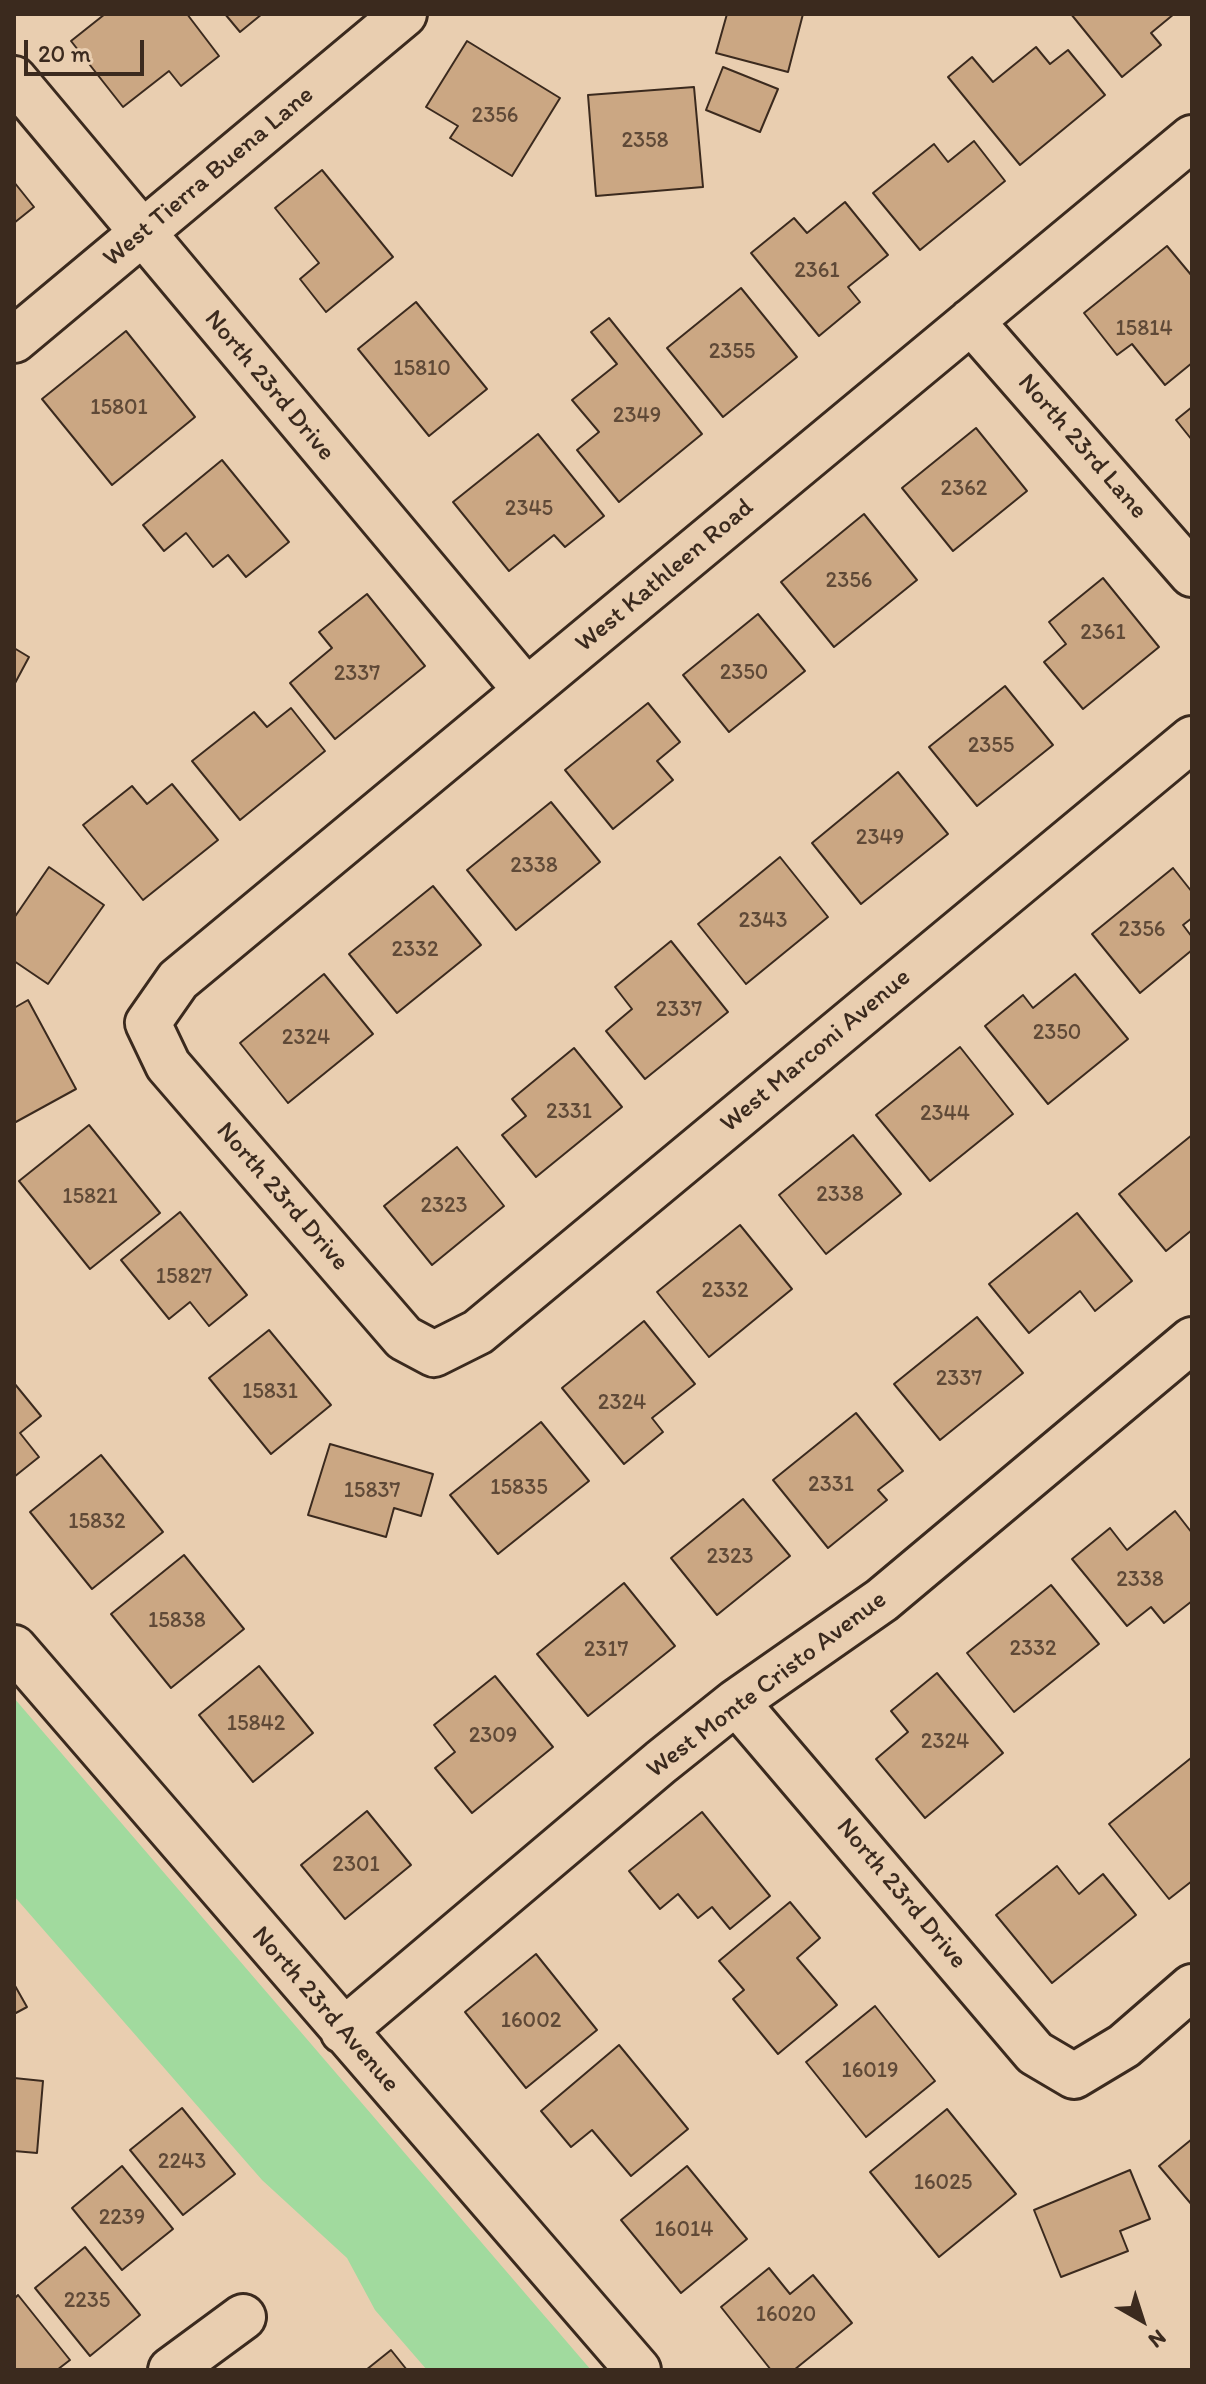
<!DOCTYPE html>
<html>
<head>
<meta charset="utf-8">
<style>
	body { margin:0 }
	#map { position:relative; width:1206px; height:2384px; overflow:hidden; background:#e9ceb0; font-family:Itim,sans-serif }
	canvas { display:block }
	.frame { position:absolute; inset:0; border:16px solid #3b2a1e; pointer-events:none }
	.north { position:absolute; left:1102px; top:2280px; width:80px; height:80px; -webkit-text-stroke:6px #e9ceb0; paint-order:stroke; rotate:141deg; font-size:22px; font-weight:700; line-height:32px; text-align:center; color:#3b2a1e }
	.north::after { content:''; display:block; margin:auto; width:28px; height:36px; background:#3b2a1e; clip-path:polygon(50% 0,100% 100%,50% 72%,0 100%) }
	.scale { position:absolute; left:24px; top:40px; width:120px; height:36px; box-sizing:border-box; border:4px solid #3b2a1e; border-top:0; padding-left:10px; font-size:24px; line-height:28px; white-space:nowrap; color:#3b2a1e; -webkit-text-stroke:6px #e9ceb0; paint-order:stroke }
</style>
</head>
<body>
<div id="map">
<canvas width="1206" height="2384"></canvas>
<div class="frame"></div>
<div class="north">N</div>
<div class="scale">20 m</div>
</div>
<script>
const ctx = document.querySelector('canvas').getContext('2d');
ctx.lineJoin = 'round';
function fillPath(path, color) { ctx.fillStyle = color; ctx.fill(path, 'evenodd'); }
function stroke(path, color, width, dash) { ctx.strokeStyle = color; ctx.lineWidth = width; ctx.lineCap = dash ? 'butt' : 'round'; ctx.setLineDash(dash || []); ctx.stroke(path); }
function drawText(font, color, halo, rows, align = 'center') {
  ctx.font = font + ' Itim,sans-serif'; ctx.lineWidth = 8; ctx.setLineDash([]); ctx.textBaseline = 'middle'; ctx.strokeStyle = halo; ctx.fillStyle = color; for (const [text, x, y, turn = 0] of rows) {
    ctx.save(); ctx.translate(x, y); ctx.rotate((+turn || 0) * Math.PI / 180); ctx.textAlign = isNaN(turn) ? turn : align; if (halo) ctx.strokeText(text, 0, 0); ctx.fillText(text, 0, 0); ctx.restore();
  }
}
fillPath(new Path2D(`
	M14 1698 591 2370H427L375 2310 347 2258 262 2180 14 1896Z`), '#a1da9e');
const building = new Path2D(`
	M105 14H187L219 56 181 86 169 71 123 107 71 41Z
	M225 14H262L240 32Z
	M727 14H803L788 72 716 53Z
	M1071 14H1174L1151 33 1161 45 1122 77Z
	M467 41 560 98 512 176 450 138 458 126 426 107Z
	M1036 47 1050 64 1068 50 1105 95 1020 165 948 77 972 57 993 82Z
	M723 67 778 89 760 132 706 110Z
	M694 87 703 187 596 196 588 95Z
	M974 141 1005 181 920 250 873 193 934 144 948 162Z
	M322 170 393 257 326 312 300 279 319 263 275 208Z
	M14 182 34 207 14 223Z
	M845 202 888 255 848 287 860 302 819 336 751 253 794 218 807 233Z
	M1167 246 1192 276V363L1165 385 1132 344 1117 355 1084 313Z
	M741 288 797 357 723 417 667 348Z
	M416 302 487 389 429 436 358 349Z
	M609 318 702 434 619 502 577 450 599 432 572 400 617 364 591 332Z
	M126 331 195 417 112 485 42 399Z
	M1192 407V440L1176 420Z
	M976 428 1027 491 953 551 902 488Z
	M538 434 604 516 565 547 554 535 509 571 453 502Z
	M222 460 289 542 246 577 228 555 213 567 186 533 164 551 143 525Z
	M864 514 917 580 834 647 781 582Z
	M1103 578 1159 647 1083 709 1044 662 1066 644 1049 622Z
	M367 594 425 666 335 739 290 683 332 648 319 632Z
	M758 614 805 671 729 732 683 675Z
	M14 648 29 657 14 685Z
	M1005 686 1053 745 977 806 929 747Z
	M648 703 680 742 657 761 673 780 613 829 565 770Z
	M291 708 325 751 240 820 192 761 254 712 267 727Z
	M898 772 948 834 861 904 812 843Z
	M172 784 218 840 143 900 83 825 132 786 147 804Z
	M551 802 600 862 516 930 467 870Z
	M780 857 828 917 746 984 698 924Z
	M49 867 104 905 48 984 14 961V918Z
	M1173 868 1192 892V918L1183 925 1192 937V950L1140 993 1092 934Z
	M433 886 481 945 397 1013 349 954Z
	M671 941 728 1012 645 1079 606 1031 632 1009 615 987Z
	M324 974 373 1034 288 1103 240 1043Z
	M1075 974 1128 1039 1048 1104 985 1026 1023 995 1033 1008Z
	M28 1000 76 1089 14 1123V1008Z
	M960 1047 1013 1114 930 1181 876 1115Z
	M574 1048 622 1107 536 1177 502 1135 526 1116 512 1099Z
	M89 1125 160 1213 90 1269 19 1181Z
	M853 1135 901 1194 826 1254 779 1195Z
	M1192 1135V1230L1166 1251 1119 1194Z
	M457 1147 504 1206 432 1265 384 1206Z
	M180 1212 247 1295 209 1326 190 1302 169 1319 121 1260Z
	M1077 1213 1132 1281 1095 1311 1080 1291 1029 1333 989 1284Z
	M740 1225 792 1289 709 1357 657 1292Z
	M977 1317 1023 1373 940 1440 894 1384Z
	M644 1321 695 1384 652 1418 663 1432 624 1464 562 1388Z
	M269 1330 331 1405 271 1454 209 1378Z
	M14 1383 41 1416 20 1433 39 1457 14 1477Z
	M856 1413 903 1471 878 1490 887 1500 828 1548 773 1480Z
	M541 1422 589 1481 498 1554 450 1495Z
	M330 1444 433 1474 421 1516 394 1508 386 1537 308 1515Z
	M101 1455 163 1532 92 1589 30 1512Z
	M743 1499 790 1556 717 1615 671 1558Z
	M1175 1511 1192 1533V1601L1164 1623 1151 1607 1127 1626 1072 1559 1110 1528 1127 1550Z
	M184 1555 244 1629 171 1688 111 1614Z
	M624 1583 675 1646 588 1716 537 1654Z
	M1051 1585 1099 1644 1014 1712 967 1653Z
	M259 1666 313 1733 253 1782 199 1715Z
	M937 1673 1003 1753 925 1818 876 1759 908 1732 891 1711Z
	M495 1676 553 1747 472 1813 435 1768 455 1752 434 1725Z
	M1191 1758 1192 1881 1169 1899 1109 1824Z
	M367 1811 411 1865 345 1919 301 1865Z
	M702 1812 770 1896 730 1929 712 1907 698 1918 678 1894 660 1909 629 1871Z
	M1057 1866 1079 1894 1103 1874 1136 1915 1052 1983 996 1915Z
	M790 1902 820 1938 797 1958 837 2005 778 2054 733 1999 744 1990 719 1961Z
	M536 1954 597 2030 526 2088 465 2012Z
	M14 1984 27 2007 14 2014Z
	M875 2006 935 2081 866 2137 806 2062Z
	M619 2045 688 2129 631 2176 592 2130 571 2147 541 2111Z
	M14 2078 43 2081 37 2153 14 2151Z
	M182 2108 235 2174 183 2215 130 2150Z
	M947 2109 1016 2194 939 2257 870 2172Z
	M1192 2139V2205L1159 2166Z
	M122 2166 173 2229 122 2270 72 2208Z
	M687 2166 747 2239 681 2293 621 2220Z
	M1130 2170 1150 2219 1120 2231 1128 2251 1061 2277 1034 2210Z
	M85 2247 140 2315 90 2356 35 2288Z
	M769 2268 790 2294 813 2275 852 2323 794 2370H771L721 2307Z
	M18 2295 70 2360 57 2370H14V2299Z
	M391 2350 407 2370H366Z`);
fillPath(building, '#cba783');
stroke(building, '#3b2a1e', 2);
const minor = new Path2D(`
	M14 79 526 690
	M1192 138 178 980 148 1023 168 1065 404 1338 434 1354 478 1332 1192 739
	M971 321 1192 574
	M14 340 404 14
	M14 1648 638 2370
	M736 1702 1035 2053 1074 2076 1124 2046 1192 1987
	M343 2031 661 1762 736 1702 882 1600 1192 1340
	M171 2370 243 2317`);
stroke(minor, '#3b2a1e', 50);
stroke(minor, '#e9ceb0', 44);
drawText('22px', '#5f4937', null, [
	["2356",495,116],
	["2358",645,141],
	["2361",817,271],
	["15814",1144,329],
	["2355",732,352],
	["15810",422,369],
	["15801",119,408],
	["2349",637,416],
	["2362",964,489],
	["2345",529,509],
	["2356",849,581],
	["2361",1103,633],
	["2350",744,673],
	["2337",357,674],
	["2355",991,746],
	["2349",880,838],
	["2338",534,866],
	["2343",763,921],
	["2356",1142,930],
	["2332",415,950],
	["2337",679,1010],
	["2350",1057,1033],
	["2324",306,1038],
	["2331",569,1112],
	["2344",945,1114],
	["2338",840,1195],
	["15821",90,1197],
	["2323",444,1206],
	["15827",184,1277],
	["2332",725,1291],
	["2337",959,1379],
	["15831",270,1392],
	["2324",622,1403],
	["2331",831,1485],
	["15835",519,1488],
	["15837",372,1491],
	["15832",97,1522],
	["2323",730,1557],
	["2338",1140,1580],
	["15838",177,1621],
	["2332",1033,1649],
	["2317",606,1650],
	["15842",256,1724],
	["2309",493,1736],
	["2324",945,1742],
	["2301",356,1865],
	["16002",531,2021],
	["16019",870,2071],
	["2243",182,2162],
	["16025",943,2183],
	["2239",122,2218],
	["16014",684,2230],
	["2235",87,2301],
	["16020",786,2315]
]);
drawText('26px', '#3b2a1e', '#e9ceb0', [
	["West Tierra Buena Lane",209,177,-40],
	["North 23rd Drive",269,386,50],
	["North 23rd Lane",1082,447,49],
	["West Kathleen Road",665,576,-40],
	["West Marconi Avenue",816,1051,-40],
	["North 23rd Drive",282,1197,49],
	["West Monte Cristo Avenue",767,1685,-37],
	["North 23rd Drive",901,1894,50],
	["North 23rd Avenue",325,2010,49]
]);
</script>
</body>
</html>
